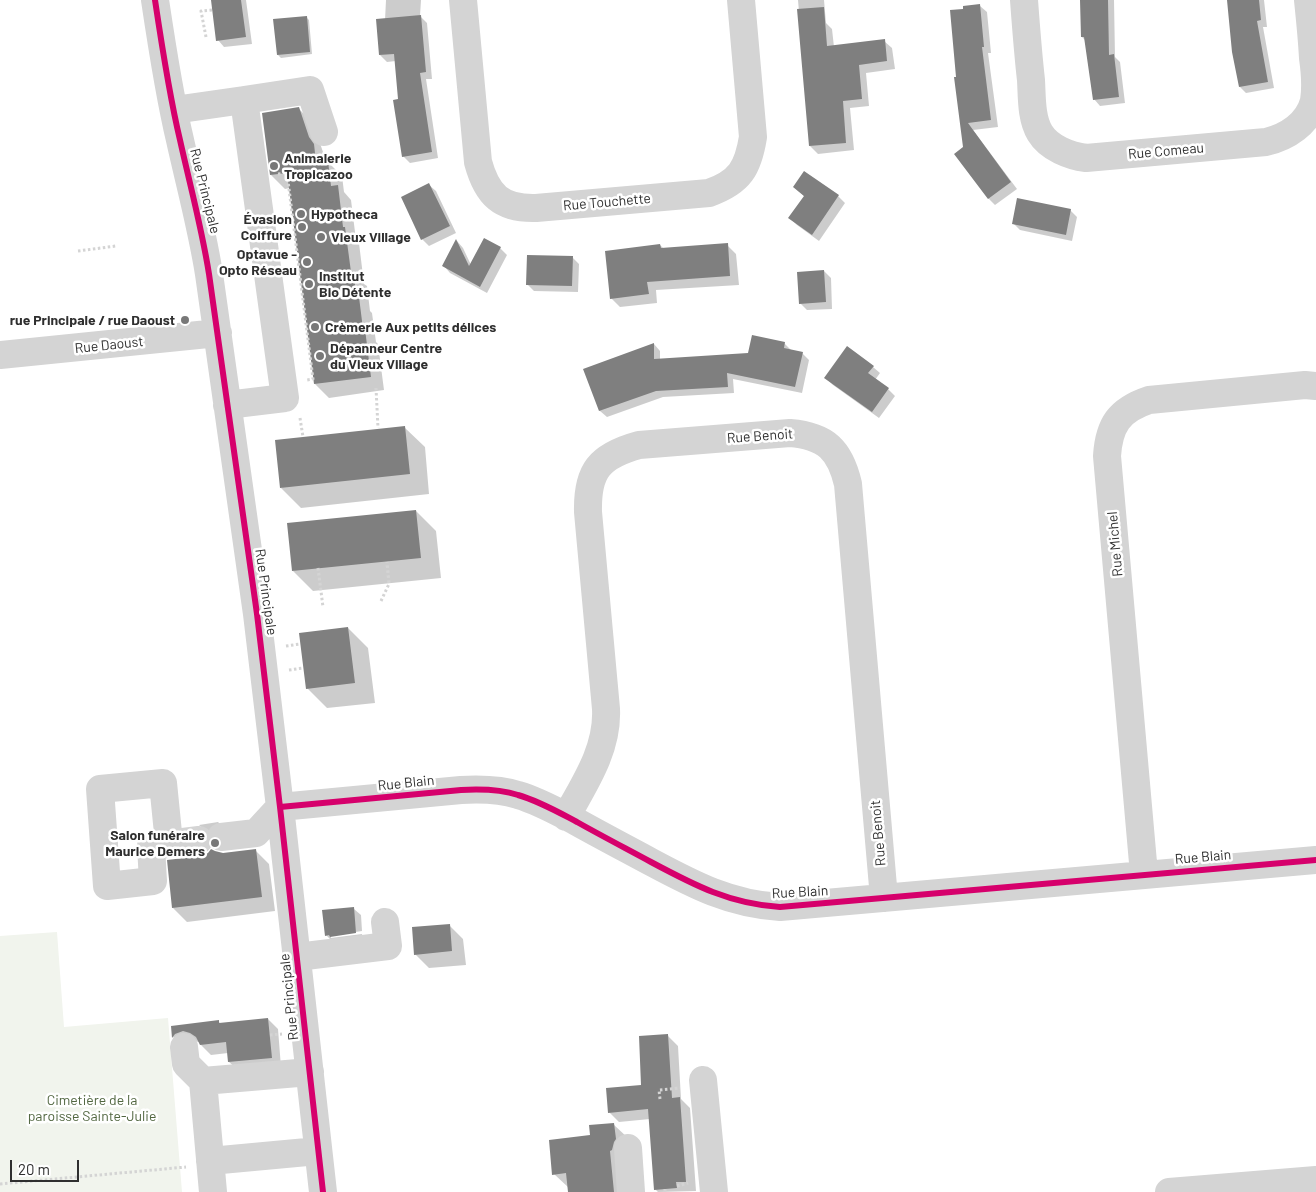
<!DOCTYPE html>
<html>
<head>
<meta charset="utf-8">
<style>
	body { margin:0 }
	#map { position:relative; width:1316px; height:1192px; overflow:hidden; background:#fff; font-family:Barlow,sans-serif }
	canvas { display:block }
	.scale { position:absolute; left:10px; top:1160px; width:69px; height:22px; box-sizing:border-box; border:2px solid #2f2f2f; border-top:0; padding-left:6px; font-size:15px; line-height:18px; white-space:nowrap; color:#2f2f2f; -webkit-text-stroke:4px #fff; paint-order:stroke }
</style>
</head>
<body>
<div id="map">
<canvas width="1316" height="1192"></canvas>
<div class="scale">20 m</div>
</div>
<script>
const ctx = document.querySelector('canvas').getContext('2d');
ctx.lineJoin = 'round';
function fillPath(path, color) { ctx.fillStyle = color; ctx.fill(path, 'evenodd'); }
function stroke(path, color, width, dash) { ctx.strokeStyle = color; ctx.lineWidth = width; ctx.lineCap = dash ? 'butt' : 'round'; ctx.setLineDash(dash || []); ctx.stroke(path); }
function drawText(font, color, halo, rows, align = 'center') {
  ctx.font = font + ' Barlow,sans-serif'; ctx.lineWidth = 5; ctx.setLineDash([]); ctx.textBaseline = 'middle'; ctx.strokeStyle = halo; ctx.fillStyle = color; for (const [text, x, y, turn = 0] of rows) {
    ctx.save(); ctx.translate(x, y); ctx.rotate((+turn || 0) * Math.PI / 180); ctx.textAlign = isNaN(turn) ? turn : align; if (halo) ctx.strokeText(text, 0, 0); ctx.fillText(text, 0, 0); ctx.restore();
  }
}
fillPath(new Path2D(`
	M57 932 64 1027 168 1018 182 1192H0V936Z`), '#f1f4ed');
fillPath(new Path2D(`
	M212 0H246L252 44 224 47 218 40Z
	M386 0H421L420 16 427 23 432 79H426L438 158 410 163 403 156 396 61 387 62 380 55 385 20Z
	M798 0H824L826 23 832 29 834 47 884 41 892 48 895 69 866 73 869 106 850 108 854 150 818 154 810 146Z
	M1081 0H1114L1115 57 1120 62 1125 103 1100 106 1094 99 1086 41 1082 37Z
	M1228 0H1264L1267 27H1263L1274 88 1246 93 1240 87Z
	M980 6 987 12 991 53H988L998 127 973 130 1017 189 995 205 989 199 956 154 964 148V10Z
	M306 17 309 20 312 54 281 58 278 55Z
	M299 109 313 123 323 152 327 159 328 162 342 176 344 192 351 200 356 240 359 243 364 284 367 286 370 311 372 313 376 342 378 344 384 390 329 398 315 384 290 188 285 189 271 175Z
	M429 185 436 191 456 233 429 246 422 239Z
	M794 187 838 196 845 203 819 241 797 225 790 218 805 197Z
	M1070 210 1077 217 1072 241 1020 230 1013 223Z
	M484 240 500 248 507 255 487 293 450 273 444 266 457 241 463 248 471 265Z
	M660 245 664 249 727 245 736 254 739 285 656 290 657 303 620 307 611 298Z
	M572 257 579 264 578 292 534 291 527 284Z
	M824 271 831 278 832 309 807 310 800 303Z
	M784 343 791 350 802 353 809 360 802 393 733 379 734 393 663 397 607 417 600 411 585 370 654 344 660 351V360L749 354Z
	M873 367 880 373 875 380 888 389 895 396 879 418 833 385 826 378Z
	M404 427 425 447 429 494 301 508 281 488Z
	M416 511 436 531 441 578 313 591 293 571Z
	M348 628 368 648 375 703 327 708 307 688Z
	M218 822 231 835 213 838 199 825Z
	M255 850 269 864 275 911 187 922 173 908 201 857Z
	M354 909 361 915 362 931 331 936V938L362 934 363 940 333 942 326 935Z
	M449 925 463 939 466 965 429 968 415 954Z
	M268 1019 278 1029 281 1067 239 1071 229 1062 228 1053 211 1055 201 1045 199 1042 193 1041 183 1046 173 1037 172 1027 219 1022 221 1024Z
	M668 1036 678 1046 681 1099 690 1108 696 1191 658 1192 655 1189 650 1119 619 1122 609 1112 642 1086Z
	M613 1124 628 1138 626 1192H569V1188L554 1174 592 1136Z`), '#0003');
fillPath(new Path2D(`
	M211 0H241L246 37 216 41Z
	M1080 0H1108L1109 55 1114 54 1119 97 1093 100 1084 37H1081Z
	M1227 0H1259L1261 20 1257 21 1268 82 1239 87 1232 52Z
	M980 4 984 47H982L991 120 968 123 1011 182 988 199 954 154 963 147 954 77H956L950 10 963 9V6Z
	M824 7 827 46 885 39 887 61 859 65 862 99 843 101 846 143 809 146 797 9Z
	M421 15 426 72 420 73 432 152 402 157 393 100 398 99 394 54 379 55 376 19Z
	M307 16 310 52 277 55 273 19Z
	M299 107 309 137 314 144 316 162 328 161 331 186 338 185 343 227H345L351 272 353 271 357 298 359 297 363 329H365L371 377 314 384 287 173 270 175 262 113Z
	M804 171 839 195 812 235 788 218 804 196 793 187Z
	M429 183 450 226 421 240 401 197Z
	M1017 198 1071 209 1066 235 1012 224Z
	M484 238 501 247 480 287 442 266 456 239 469 266Z
	M728 243 730 276 647 282 649 294 610 299 605 251 660 244 661 248Z
	M527 255 573 256 572 286 526 285Z
	M824 270 826 302 799 304 797 272Z
	M752 335 785 342 784 348 803 352 795 387 727 373 728 387 656 391 599 411 583 369 654 343V359L748 353Z
	M847 346 874 366 868 373 889 388 872 412 824 378Z
	M405 426 410 474 280 488 275 440Z
	M416 510 421 558 292 571 287 523Z
	M348 627 355 683 306 689 299 633Z
	M211 849 215 851 223 853 256 849 262 897 172 908 167 860 201 856 208 853Z
	M354 907 356 933 330 937 329 935 325 936 322 910Z
	M450 924 452 951 414 955 412 927Z
	M268 1018 272 1058 228 1062 226 1042 200 1045 196 1037 190 1033 183 1031 175 1034 172 1038 171 1026 219 1020V1023Z
	M668 1034 672 1098 680 1097 686 1182H676L677 1188 654 1190 648 1109 608 1113 606 1088 641 1085 639 1036Z
	M614 1123 616 1139 614 1142 612 1150 610 1151 614 1192H568L566 1173 552 1175 549 1140 590 1135 589 1125Z`), '#7f7f7f');
stroke(new Path2D(`
	M206 37 201 11 212 10
	M278 174 287 173 313 379 307 380
	M78 251 116 246
	M376 388 378 428
	M300 418 303 437
	M318 568 323 607
	M381 601 389 584 387 562
	M286 646 300 644
	M289 670 303 668
	M270 1035 282 1034
	M660 1099 659 1090 680 1088
	M0 1184 186 1167
	M677 1186 688 1183
	M665 1189V1192`), '#d4d4d4', 3, [2.5, 2.5]);
stroke(new Path2D(`
	M155 0C162 47 169 94 180 140 190 185 202 229 209 274L257 614 280 807 323 1192
	M463 0 478 162C487 195 501 209 536 208L709 193C740 182 748 168 753 137L741 0
	M1024 0C1026 27 1028 54 1031 80 1032 97 1031 118 1040 133 1049 148 1070 156 1086 158L1266 142C1287 137 1308 124 1314 101 1316 88 1315 72 1313 58 1312 39 1310 19 1308 0
	M244 100 310 90 324 132
	M174 110 244 100 285 398 227 405
	M0 355 218 333
	M280 807 461 790C480 789 500 789 518 795 539 801 558 812 577 822 602 836 627 849 651 862 694 885 730 904 780 907L1316 860
	M566 817C585 783 608 749 606 709L588 512C587 471 599 456 639 445L790 433C826 436 840 450 848 484L884 898
	M221 837 256 833 280 807
	M169 843 163 783 100 789 107 886 153 881 151 846 199 840
	M1144 874 1107 456C1109 425 1119 410 1149 400L1305 385 1316 386
	M297 957 388 946 385 922
	M184 1047 186 1064 203 1081
	M703 1080 714 1192
	M628 1148 631 1192
	M210 1161 318 1151
	M213 1192 203 1081 310 1072
	M1169 1192 1316 1180`), '#d4d4d4', 28);
stroke(new Path2D(`
	M155 0C162 47 169 94 180 140 190 185 202 229 209 274L257 614 280 807 323 1192
	M280 807 461 790C480 789 500 789 518 795 539 801 558 812 577 822 602 836 627 849 651 862 694 885 730 904 780 907L1316 860`), '#d6006c', 6);
for (const [x, y, r, color] of [
	[274,166,5,"#787878"],
	[301,214,5,"#787878"],
	[302,227,5,"#787878"],
	[321,237,5,"#787878"],
	[307,262,5,"#787878"],
	[309,284,5,"#787878"],
	[185,320,5,"#787878"],
	[315,327,5,"#787878"],
	[320,356,5,"#787878"],
	[215,843,5,"#787878"]
]) { const dot = new Path2D(); dot.arc(x, y, r, 0, 2 * Math.PI); ctx.fillStyle = color; ctx.fill(dot); stroke(dot, '#fff', 2); }
drawText('14px', '#2f2f2f', '#fff', [
	["Rue Comeau",1166,151,-5],
	["Rue Principale",205,191,76],
	["Rue Touchette",607,202,-5],
	["Rue Daoust",109,345,-6],
	["Rue Benoit",760,436,-4],
	["Rue Michel",1115,544,-95],
	["Rue Principale",266,592,82],
	["Rue Blain",406,783,-6],
	["Rue Benoit",878,833,-95],
	["Rue Blain",1203,857,-5],
	["Rue Blain",800,892,-3],
	["Rue Principale",289,997,-96]
]);
drawText('bold 14px', '#2f2f2f', '#fff', [
	["Animalerie",284,158],
	["Tropicazoo",284,174],
	["Hypotheca",311,214],
	["Évasion",292,219,"right"],
	["Coiffure",292,235,"right"],
	["Vieux Village",331,237],
	["Optavue -",297,254,"right"],
	["Opto Réseau",297,270,"right"],
	["Institut",319,276],
	["Bio Détente",319,292],
	["rue Principale / rue Daoust",175,320,"right"],
	["Crèmerie Aux petits délices",325,327],
	["Dépanneur Centre",330,348],
	["du Vieux Village",330,364],
	["Salon funéraire",205,835,"right"],
	["Maurice Demers",205,851,"right"]
], 'left');
drawText('14px', '#526741', '#fff', [
	["Cimetière de la",92,1100],
	["paroisse Sainte-Julie",92,1116]
]);
</script>
</body>
</html>
